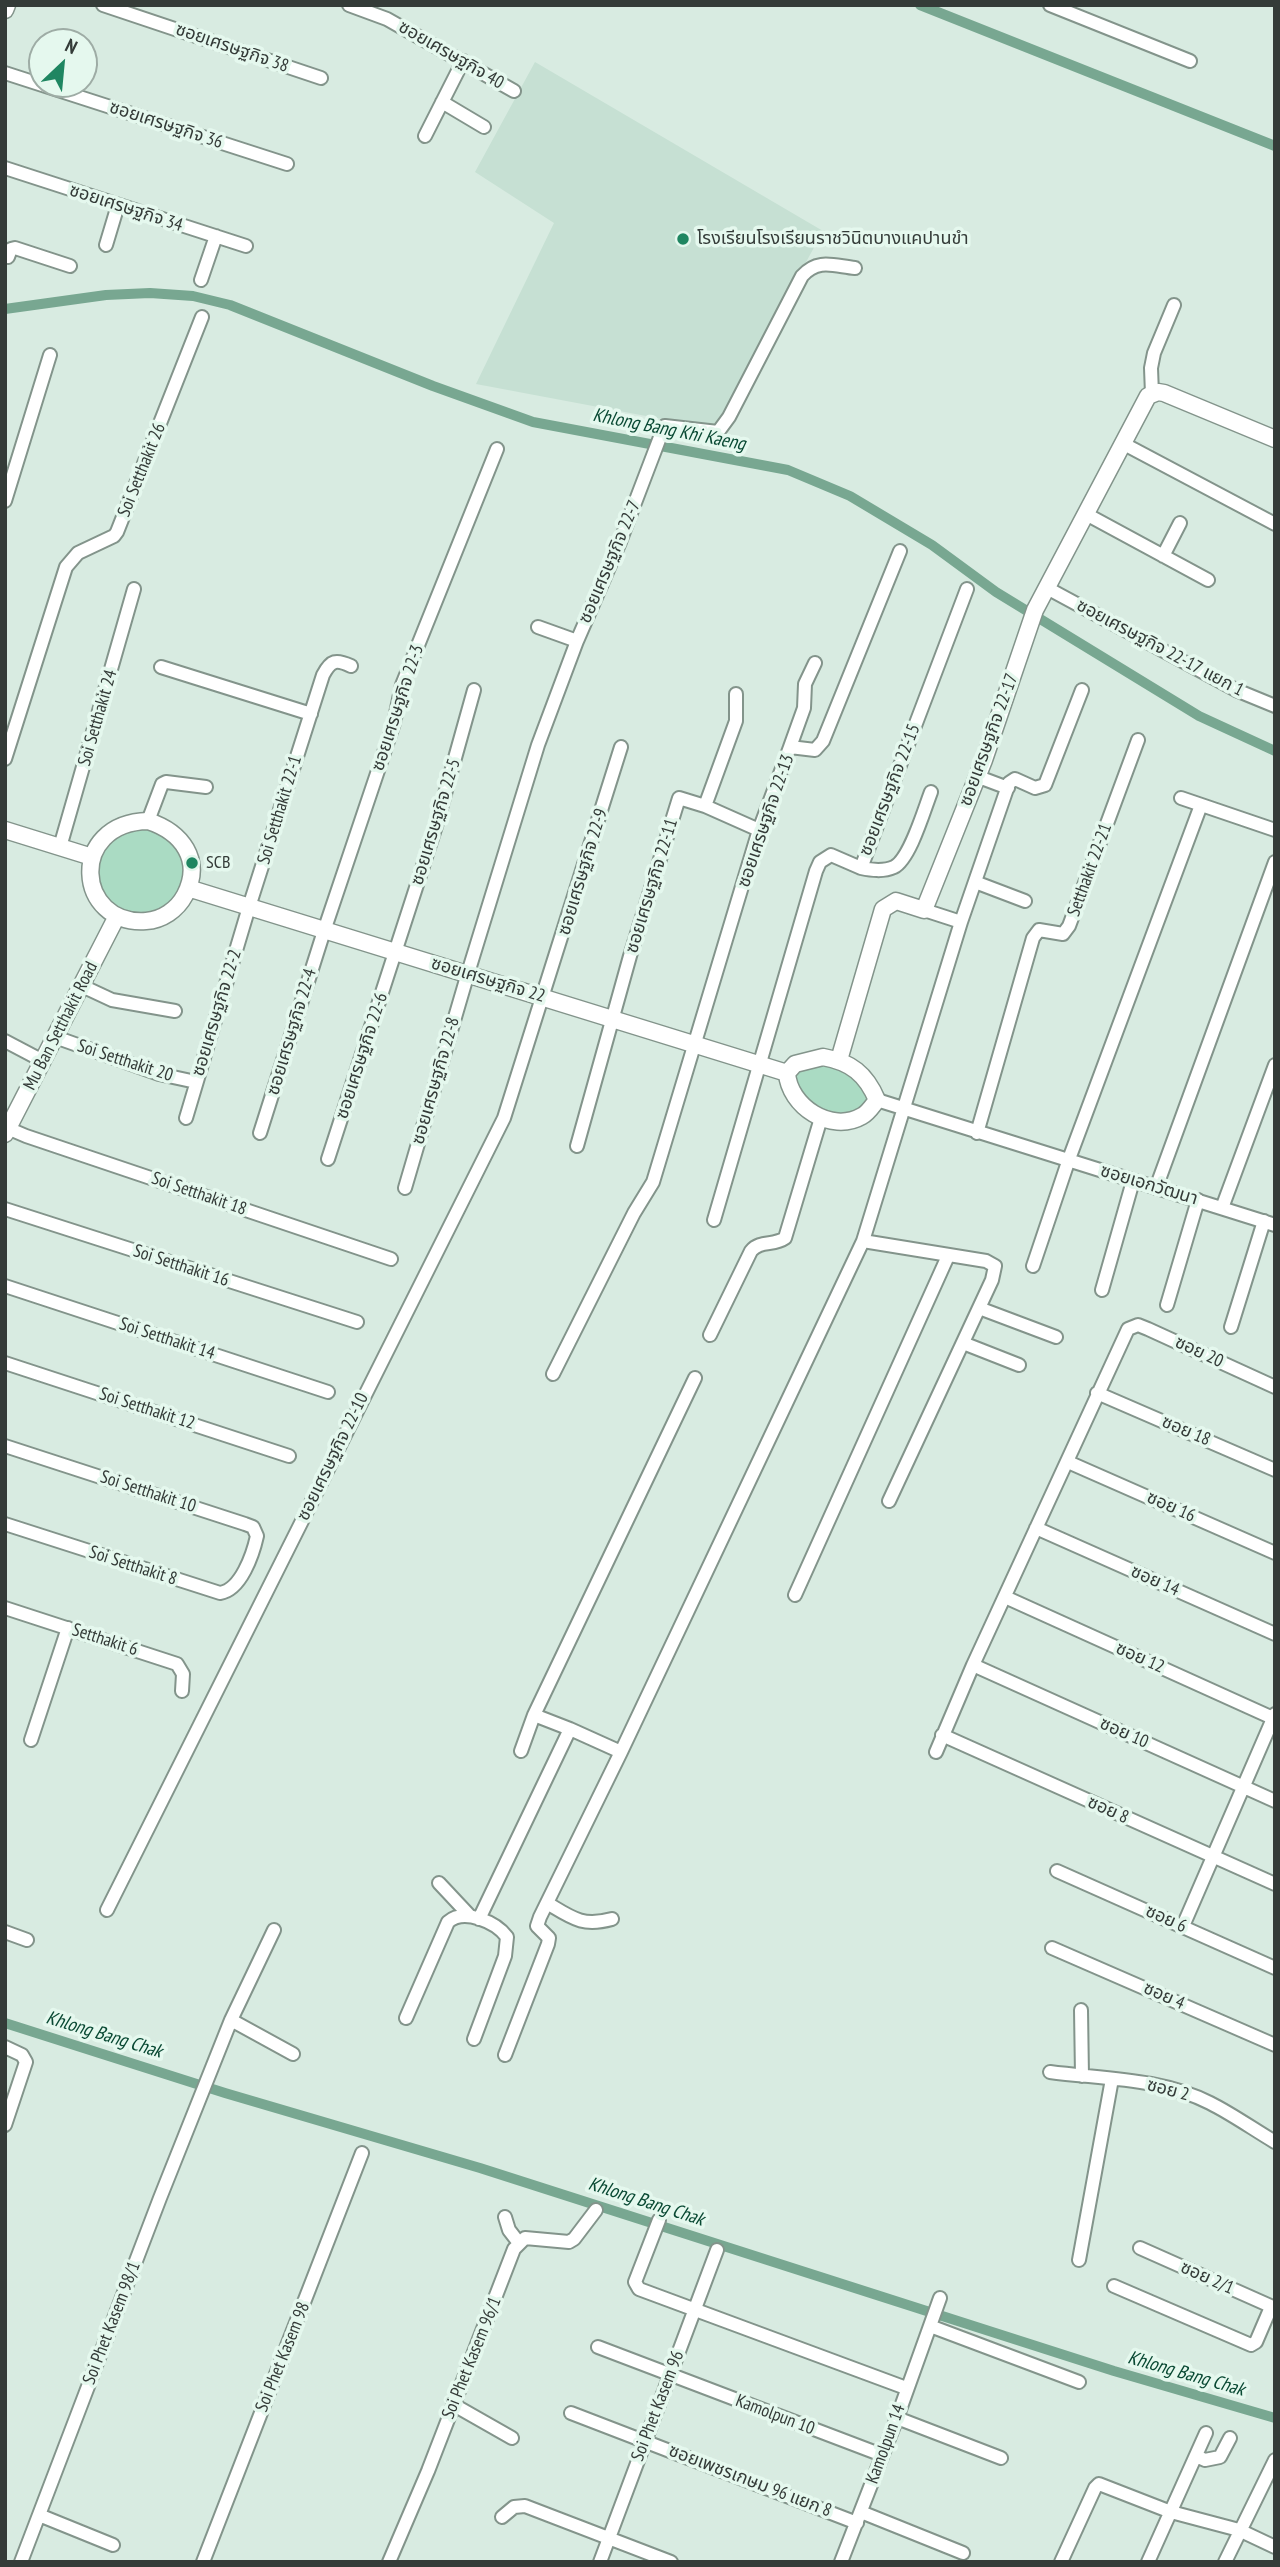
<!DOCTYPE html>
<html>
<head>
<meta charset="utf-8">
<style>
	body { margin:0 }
	#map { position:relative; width:1280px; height:2567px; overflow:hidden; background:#d8ebe1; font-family:"PT Sans Narrow",sans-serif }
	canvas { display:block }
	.frame { position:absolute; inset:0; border:7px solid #343b38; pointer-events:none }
	.north { position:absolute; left:28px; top:28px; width:70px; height:70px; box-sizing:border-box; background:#e5f8ee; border:2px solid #9eaca5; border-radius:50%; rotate:26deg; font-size:19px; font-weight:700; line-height:28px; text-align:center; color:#343b38 }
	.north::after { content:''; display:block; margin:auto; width:24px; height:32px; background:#1f8661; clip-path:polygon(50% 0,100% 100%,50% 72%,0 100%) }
</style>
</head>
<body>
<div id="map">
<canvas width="1280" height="2567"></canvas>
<div class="frame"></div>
<div class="north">N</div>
</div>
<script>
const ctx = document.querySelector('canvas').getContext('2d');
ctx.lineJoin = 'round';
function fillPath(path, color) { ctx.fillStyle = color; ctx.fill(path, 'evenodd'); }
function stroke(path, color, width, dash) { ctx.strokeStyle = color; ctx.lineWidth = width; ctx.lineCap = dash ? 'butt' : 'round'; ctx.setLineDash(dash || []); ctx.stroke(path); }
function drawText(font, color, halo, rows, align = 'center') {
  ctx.font = font + ' "PT Sans Narrow","Noto Sans Thai",sans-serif'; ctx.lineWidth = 7; ctx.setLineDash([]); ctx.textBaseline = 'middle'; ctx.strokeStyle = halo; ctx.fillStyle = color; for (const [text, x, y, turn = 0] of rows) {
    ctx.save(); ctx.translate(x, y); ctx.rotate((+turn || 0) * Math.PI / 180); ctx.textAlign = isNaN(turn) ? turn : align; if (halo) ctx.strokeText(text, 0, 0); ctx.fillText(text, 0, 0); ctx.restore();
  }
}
fillPath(new Path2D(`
	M535 62 823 231 715 429 476 384 554 223 475 172Z`), '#c6e0d3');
fillPath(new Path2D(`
	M141 825 181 844 188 874 176 902 148 917 117 910 98 887 97 858 103 845Z
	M823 1066C850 1070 859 1075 869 1100 851 1116 823 1124 806 1101 801 1094 797 1085 792 1077L803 1070Z`), '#aadbc3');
stroke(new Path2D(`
	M920 5 1275 146
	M5 309 106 295 150 293 193 296 230 305 433 386 533 422 788 470 850 496 932 545 996 592 1199 716 1275 751
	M5 2023 225 2093 480 2168 1114 2371 1275 2418`), '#78a791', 10);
const minor = new Path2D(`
	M103 5 321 78
	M349 5 387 19 514 91
	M1050 5 1190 61
	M5 73 287 164
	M442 102 484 127
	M425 136 463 61
	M5 168 246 246
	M106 245 118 205
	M5 256 8 257 11 249 15 248 70 266
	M201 280 216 236
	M1152 394 1151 368 1154 353 1174 305
	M1124 444 1275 524
	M5 501 50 355
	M1086 514 1208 580
	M1163 556 1180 523
	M1047 588 1236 690 1275 706
	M538 627 577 641
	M161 667 311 714
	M790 747 804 708 805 684 815 663
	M5 759 66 567 78 553 114 536 117 532 202 317
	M976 776 1008 788
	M1181 798 1275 830
	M705 806 736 721V694
	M148 821 162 784 166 782 206 787
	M60 847 134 589
	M861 868C871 870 883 872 894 867 910 859 924 810 931 792
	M975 882 1025 901
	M924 910 961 922
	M82 986 112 1000 175 1011
	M55 1037 159 1074 196 1082
	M5 1041 43 1061
	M877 1100 1275 1225
	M186 1118 249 907 323 675C331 660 336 659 351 666
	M5 1127 26 1136 391 1259
	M260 1133 324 931 394 723 402 685 497 449
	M977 1133 1033 938 1039 930 1063 934 1069 926 1138 740
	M577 1146 630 956 679 798 705 806 759 830
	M328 1159 436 826 474 690
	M405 1188 468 973 538 745 577 641 620 542 662 432 665 426 718 432 729 417 802 276C818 258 834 266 855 268
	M1156 1188 1275 862
	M1222 1208 1275 1065
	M5 1209 357 1322
	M714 1220 816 871 820 862 831 855 861 868 967 589
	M863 1241 986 1261 995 1266 992 1280 889 1501
	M1033 1266 1069 1159 1201 805
	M5 1286 328 1392
	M1102 1290 1133 1181
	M1167 1305 1198 1200
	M979 1308 1056 1337
	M1231 1327 1264 1221
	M710 1335 751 1251C760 1240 774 1246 785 1238L821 1118
	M963 1343 1019 1365
	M5 1363 289 1456
	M553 1374 634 1213 653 1182 759 830 790 747 815 750 823 741 900 551
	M1097 1393 1275 1470
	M5 1446 245 1524 253 1527 257 1536C253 1554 241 1590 220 1593L5 1524
	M1068 1462 1275 1553
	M1036 1528 1275 1634
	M795 1595 948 1256
	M1005 1597 1275 1719
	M5 1608 177 1664 183 1674 182 1691
	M973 1665 1275 1801
	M570 1729 534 1715 695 1378
	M942 1735 1275 1884
	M31 1740 68 1628
	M521 1751 534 1715
	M936 1752 973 1665 1128 1329 1138 1325 1148 1329 1275 1387
	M1057 1871 1275 1968
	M439 1883 469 1915
	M547 1903C572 1918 582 1927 612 1919
	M107 1910 504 1118 621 747
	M479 1919 570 1729 621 1752
	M1183 1926 1275 1714
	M5 1932 27 1940
	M1052 1948 1275 2045
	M1081 2010 1082 2076
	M406 2018 448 1922C464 1908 496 1922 507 1937L505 1956 474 2039
	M231 2020 293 2054
	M5 2047 22 2055 26 2062 5 2125
	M505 2055 548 1944 549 1938 537 1926 540 1917 621 1752 863 1241 961 922 1009 783 1015 779 1035 788 1045 785 1082 690
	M1050 2072C1103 2079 1161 2078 1210 2103 1232 2114 1253 2129 1275 2142
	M505 2217 509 2230 519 2243
	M659 2220 635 2282 639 2289 906 2388
	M1140 2248 1275 2308
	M1079 2260 1112 2079
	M1114 2286 1251 2345 1256 2342 1271 2307
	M930 2326 1079 2382
	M598 2347 882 2455
	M454 2405 512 2438
	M571 2413 857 2523
	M897 2418 1001 2458
	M1196 2456 1205 2460 1220 2457 1230 2438
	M861 2512 963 2553
	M39 2515 113 2545
	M502 2517 514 2507 525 2506 671 2562
	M21 2562 160 2198 231 2020 274 1930
	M203 2562 362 2153
	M389 2562 428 2471 514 2249 525 2238 569 2242 574 2239 596 2210
	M600 2562 717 2250
	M841 2562 897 2418 940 2298
	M1061 2562 1095 2488 1099 2484 1171 2512 1239 2530 1275 2547
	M1148 2562 1206 2433
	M1225 2562 1275 2460`);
const tertiary = new Path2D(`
	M5 10 7 5
	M148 821C182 832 203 860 185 895 177 910 162 920 146 921 76 926 67 823 148 821Z
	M5 830 92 857
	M188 888 787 1073
	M823 1057C851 1062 866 1074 877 1100 873 1105 868 1113 862 1116 831 1134 789 1106 787 1073L795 1064Z
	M839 1060 883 909 896 901 924 910 984 760 1035 610 1148 396 1158 392 1164 393 1275 439
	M5 1134 116 918`);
stroke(minor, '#83948b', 16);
stroke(tertiary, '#83948b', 19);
stroke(minor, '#fff', 12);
stroke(tertiary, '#fff', 16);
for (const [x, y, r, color] of [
	[683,239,7,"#1f8661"],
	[192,863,7,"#1f8661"]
]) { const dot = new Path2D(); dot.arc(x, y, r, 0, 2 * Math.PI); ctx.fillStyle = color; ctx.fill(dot); stroke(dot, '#e5f8ee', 2.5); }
drawText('18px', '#343b38', '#e5f8ee', [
	["ซอยเศรษฐกิจ 38",232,48,19],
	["ซอยเศรษฐกิจ 40",451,55,30],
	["ซอยเศรษฐกิจ 36",166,125,18],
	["ซอยเศรษฐกิจ 34",126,208,18],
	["Soi Setthakit 26",142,470,-68],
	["ซอยเศรษฐกิจ 22-7",610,562,-67],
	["ซอยเศรษฐกิจ 22-17 แยก 1",1160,648,28],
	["ซอยเศรษฐกิจ 22-3",398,708,-72],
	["Soi Setthakit 24",98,718,-74],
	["ซอยเศรษฐกิจ 22-17",989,740,-70],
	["ซอยเศรษฐกิจ 22-15",890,790,-69],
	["Soi Setthakit 22-1",280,810,-73],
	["ซอยเศรษฐกิจ 22-13",766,821,-71],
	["ซอยเศรษฐกิจ 22-5",436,822,-73],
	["Setthakit 22-21",1090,870,-70],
	["ซอยเศรษฐกิจ 22-9",583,872,-73],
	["ซอยเศรษฐกิจ 22-11",652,886,-73],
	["ซอยเศรษฐกิจ 22",488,980,17],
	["ซอยเศรษฐกิจ 22-2",217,1013,-73],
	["Mu Ban Setthakit Road",61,1026,-63],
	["ซอยเศรษฐกิจ 22-4",292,1032,-73],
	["ซอยเศรษฐกิจ 22-6",362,1056,-72],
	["Soi Setthakit 20",125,1061,18],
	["ซอยเศรษฐกิจ 22-8",436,1081,-74],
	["ซอยเอกวัฒนา",1149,1185,17],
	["Soi Setthakit 18",199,1194,19],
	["Soi Setthakit 16",181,1266,18],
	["Soi Setthakit 14",167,1339,18],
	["ซอย 20",1199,1352,25],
	["Soi Setthakit 12",147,1409,18],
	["ซอย 18",1186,1431,23],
	["ซอยเศรษฐกิจ 22-10",333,1457,-64],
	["Soi Setthakit 10",148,1492,18],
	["ซอย 16",1171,1507,24],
	["Soi Setthakit 8",133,1566,18],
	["ซอย 14",1155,1581,24],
	["Setthakit 6",105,1640,18],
	["ซอย 12",1140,1658,24],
	["ซอย 10",1124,1733,24],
	["ซอย 8",1108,1810,24],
	["ซอย 6",1166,1919,24],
	["ซอย 4",1164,1996,24],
	["ซอย 2",1168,2090,15],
	["ซอย 2/1",1207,2278,24],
	["Soi Phet Kasem 98/1",112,2323,-69],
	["Soi Phet Kasem 98",283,2357,-68],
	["Soi Phet Kasem 96/1",472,2358,-68],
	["Soi Phet Kasem 96",658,2406,-69],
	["Kamolpun 10",775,2415,21],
	["Kamolpun 14",886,2444,-70],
	["ซอยเพชรเกษม 96 แยก 8",750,2481,21]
]);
drawText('18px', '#343b38', '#e5f8ee', [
	["โรงเรียนโรงเรียนราชวินิตบางแคปานขำ",697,239],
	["SCB",206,863]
], 'left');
drawText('italic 19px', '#094933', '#e5f8ee', [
	["Khlong Bang Khi Kaeng",669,430,11],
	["Khlong Bang Chak",104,2035,17],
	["Khlong Bang Chak",646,2202,18],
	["Khlong Bang Chak",1186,2374,16]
]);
</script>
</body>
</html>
